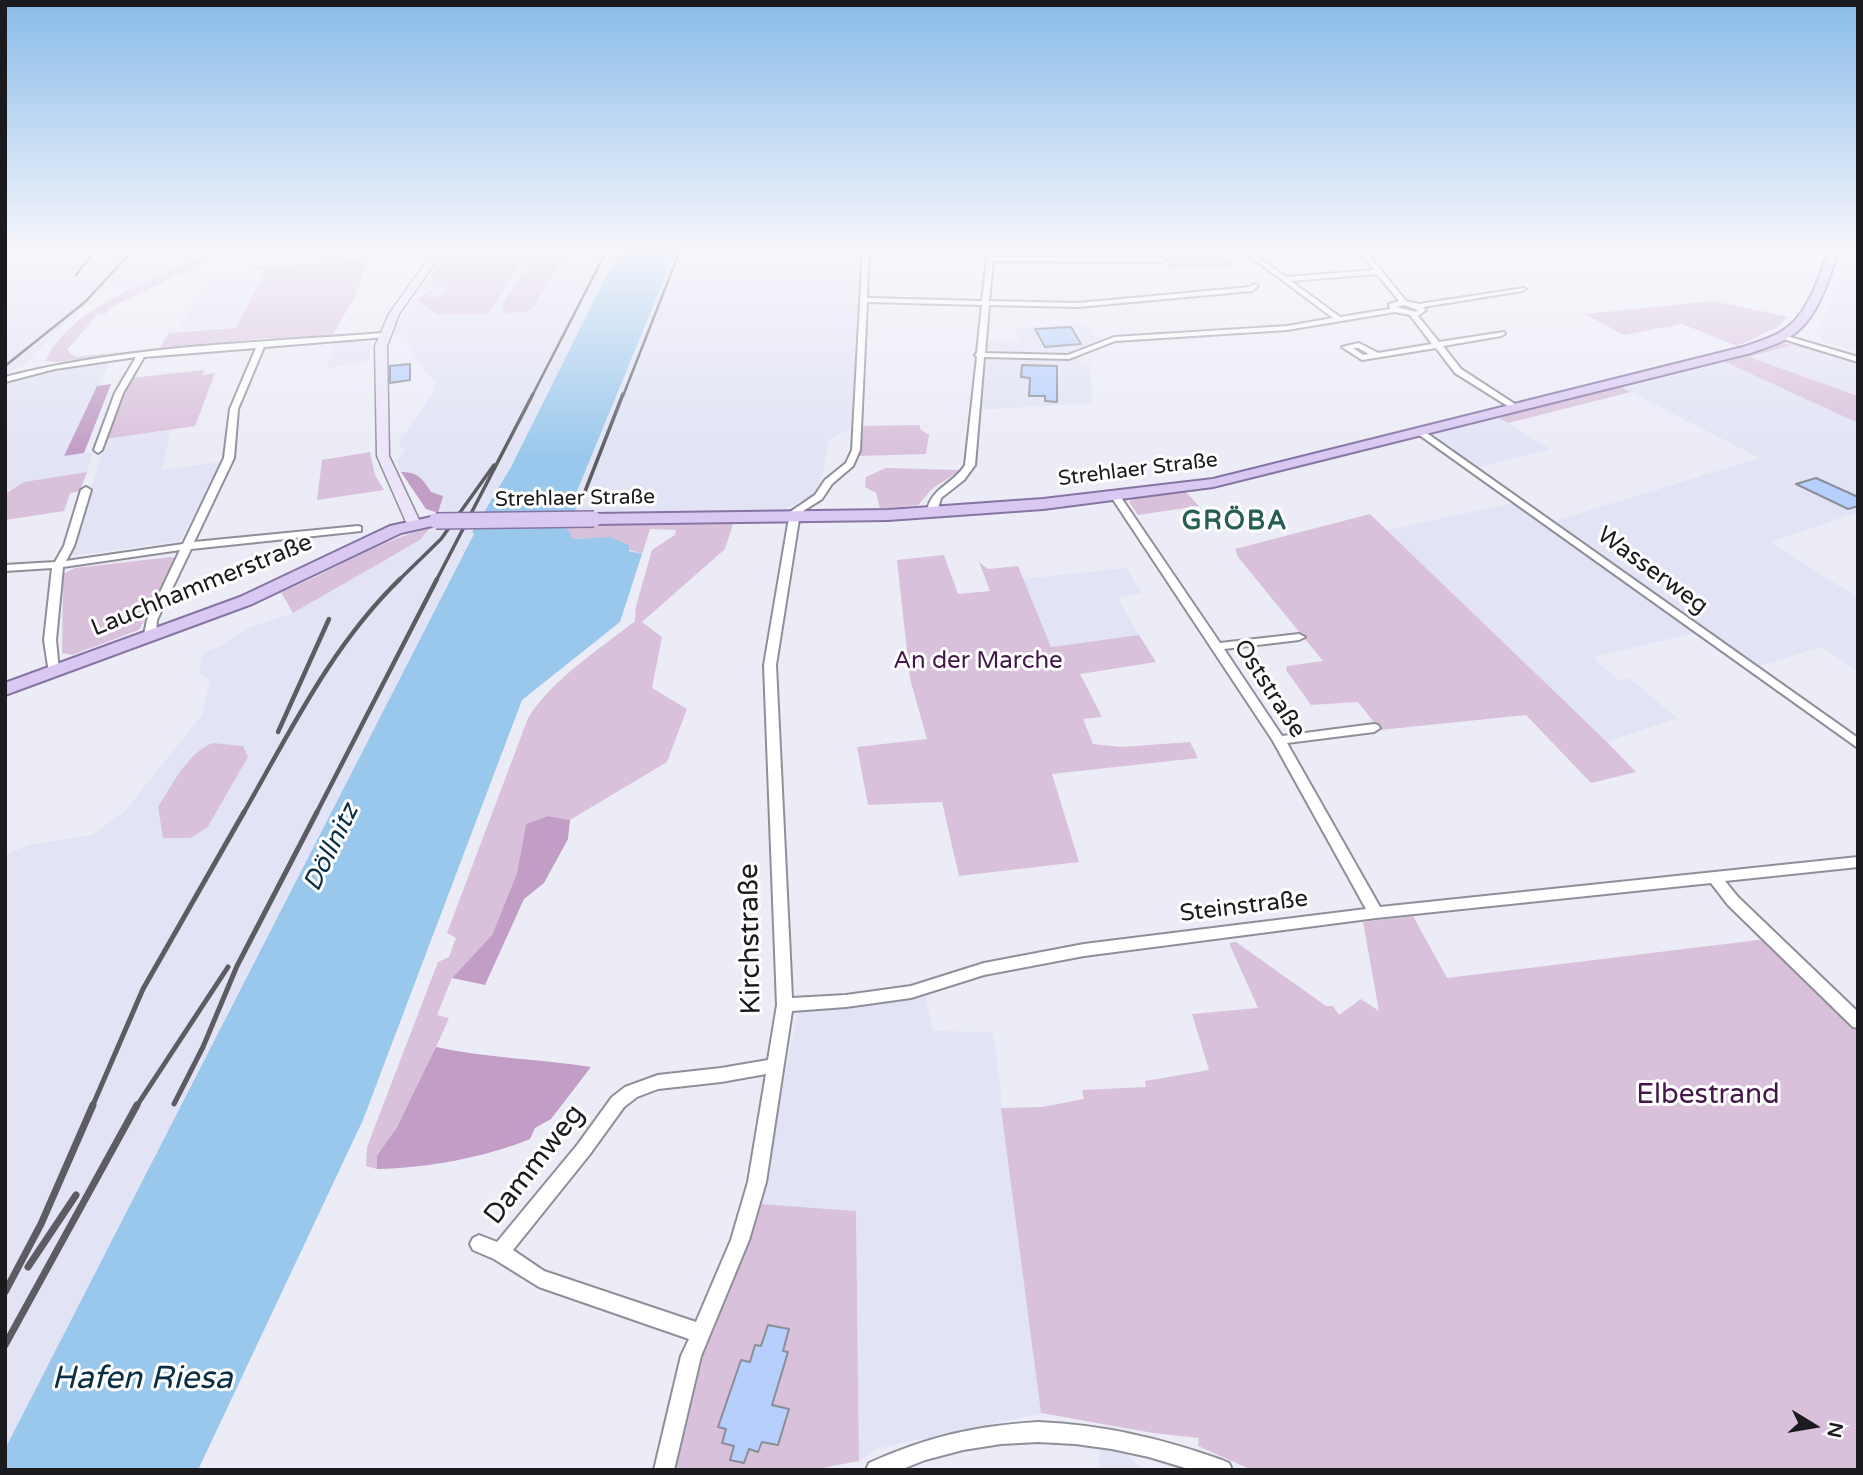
<!DOCTYPE html>
<html>
<head>
<meta charset="utf-8">
<style>
	body { margin:0 }
	#map { position:relative; width:1863px; height:1475px; overflow:hidden; background:#ebecf6; font-family:"Varela Round",sans-serif }
	canvas { display:block }
	.frame { position:absolute; inset:0; border:7px solid #1b1b1f; pointer-events:none }
	.north { position:absolute; left:1779px; top:1391px; width:70px; height:70px; -webkit-text-stroke:5px #fff; paint-order:stroke; rotate:101deg; font-size:19px; font-weight:700; line-height:28px; text-align:center; color:#1b1b1f }
	.north::after { content:''; display:block; margin:auto; width:24px; height:32px; background:#1b1b1f; clip-path:polygon(50% 0,100% 100%,50% 72%,0 100%) }
</style>
</head>
<body>
<div id="map">
<canvas width="1863" height="1475"></canvas>
<div class="frame"></div>
<div class="north">N</div>
</div>
<script>
const ctx = document.querySelector('canvas').getContext('2d');
ctx.lineJoin = 'round';
function fillPath(path, color) { ctx.fillStyle = color; ctx.fill(path, 'evenodd'); }
function stroke(path, color, width, dash) { ctx.strokeStyle = color; ctx.lineWidth = width; ctx.lineCap = dash ? 'butt' : 'round'; ctx.setLineDash(dash || []); ctx.stroke(path); }
function drawText(font, color, halo, rows, align = 'center') {
  ctx.font = font + ' "Varela Round",sans-serif'; ctx.lineWidth = 6; ctx.setLineDash([]); ctx.textBaseline = 'middle'; ctx.strokeStyle = halo; ctx.fillStyle = color; for (const [text, x, y, turn = 0] of rows) {
    ctx.save(); ctx.translate(x, y); ctx.rotate((+turn || 0) * Math.PI / 180); ctx.textAlign = isNaN(turn) ? turn : align; if (halo) ctx.strokeText(text, 0, 0); ctx.fillText(text, 0, 0); ctx.restore();
  }
}
fillPath(new Path2D(`
	M5 248H240L213 253 136 289 99 291 25 364 5 375Z
	M310 248H363L358 261 250 268 259 251Z
	M448 248H620L511 467 472 531 474 534 355 769 5 1449V854L30 845 92 835 124 812 202 715 210 681 199 672 203 652 221 646 248 628 293 613 420 540 430 531 438 513 431 493 423 479 409 472H401L396 461 405 451 398 443 433 393 436 383 418 363 404 334 391 335Z
	M677 248H863L854 351 859 359 852 429 829 439 820 488 815 494 786 508 782 512 574 514 575 496Z
	M1852 248H1858V352L1826 342 1815 334 1828 309Z
	M264 270 234 327 177 331 212 274Z
	M1086 324 1096 340 1072 354 988 351 989 341 1019 342 1014 328Z
	M362 341 371 344 369 362 327 368 335 343Z
	M1793 345 1858 365V396L1748 357Z
	M1079 357V364H1090L1093 403 980 410 984 363 987 361Z
	M110 362 64 456 93 452 87 472 37 480 70 493 64 511 5 520V494L15 489H5V384L63 369Z
	M1725 362 1858 423V512L1770 542 1858 598V671L1821 647 1759 666 1555 521 1760 458 1621 387Z
	M1499 418 1550 449 1479 467 1437 437V433Z
	M171 430 162 470 221 462 180 541 71 556 106 439Z
	M1514 503 1695 633 1593 657 1619 681 1629 678 1677 718 1607 742 1387 530Z
	M1126 568 1142 593 1122 596 1119 600 1139 635 1051 647 1023 579Z
	M926 997 932 1031 993 1032 1041 1413 876 1449 859 1461 856 1211 760 1204 797 1013Z
	M1100 1447 1125 1452 1142 1470H1099Z`), '#e2e3f5');
fillPath(new Path2D(`
	M363 248H431L421 254 370 258 354 298 332 336 274 341 270 338 257 339 159 349 169 333 236 328 265 270H248L250 268 358 261Z
	M460 248H531L488 314H437L417 300 429 290 434 291 429 297H439L448 289 444 286 434 287 430 280 436 269Z
	M539 248H569L534 307 524 312 504 313 502 306Z
	M1060 248H1212L1235 266 1169 270 1162 252Z
	M213 253 220 254 110 308 105 314 97 315 67 350 75 357 121 352 58 362 45 361C73 304 158 278 213 253Z
	M1713 301 1788 317 1779 326 1737 346 1682 324 1624 335 1585 314Z
	M1784 343 1807 347 1858 364 1793 345 1749 357 1858 396V423L1725 362Z
	M204 370 202 375 215 373 195 426 106 439 116 407 131 378Z
	M1621 387 1631 392 1508 423 1499 418Z
	M920 425V429L929 435 926 454 858 456 860 426Z
	M370 452 375 475 384 490 317 500 322 460Z
	M886 468 960 470H961L933 488 918 505 880 509 876 493 865 487 866 477Z
	M87 472 80 491 70 493 64 511 5 520V494L24 482Z
	M1185 491 1199 506 1138 515 1129 502 1133 498Z
	M1370 514 1607 742 1636 772 1591 783 1526 715 1380 730 1358 702 1311 705 1286 670 1287 666 1323 661 1238 557 1235 549Z
	M733 524 725 549 642 622 662 637 652 688 687 709 667 762 570 820 548 816 526 824 517 873 492 935 452 978 437 1015 449 1018C433 1054 416 1091 397 1126 389 1141 378 1151 377 1169L366 1166 367 1147 438 962 449 957 456 938 447 933 528 718C553 678 599 650 635 621L636 606 652 550 675 535 676 530 650 529 642 554 594 538 573 539 566 529 568 526Z
	M430 528 420 540 293 613 281 592C331 572 377 541 430 528Z
	M944 555 958 594 990 591 979 562 988 569 1018 566 1051 647 1139 635 1156 662 1080 674 1102 717 1083 719 1093 744 1121 747 1190 742 1198 758 1052 774 1079 862 959 876 942 802 868 805 857 747 927 739 910 679 897 560Z
	M170 557 176 558 139 630 72 655 62 653 63 574 75 568Z
	M212 743 243 746 248 757 207 828 190 838H163L158 807C173 784 186 755 212 743Z
	M1413 916 1447 978 1766 939 1858 1027V1470H1252L1198 1446 1199 1438 1153 1433 1041 1413 1001 1108 1042 1107 1084 1099 1082 1090 1146 1087 1145 1081 1209 1070 1192 1014 1258 1008 1229 943 1236 942 1326 1006H1333L1339 1015 1361 999 1379 1011 1363 922Z
	M760 1204 856 1211 859 1461 812 1470H671L701 1346 745 1253Z`), '#d9c1dc');
fillPath(new Path2D(`
	M111 384 84 453 64 456 97 386Z
	M401 472C417 471 424 480 431 492L443 496 438 513 426 509Z
	M548 816 570 820 568 839 544 883 524 899 485 985 452 978 492 935 517 873 526 824Z
	M436 1047C487 1058 539 1059 591 1067L551 1119 535 1128 530 1139C483 1158 427 1168 377 1169V1156L397 1127Z`), '#c29dc6');
fillPath(new Path2D(`
	M620 248H677L575 496 576 508 567 529 573 539 610 537 629 545V551L642 554 620 622 522 700 363 1120 198 1470H5V1449L474 534 472 532 511 467Z`), '#9ac8ec');
const building = new Path2D(`
	M1071 327 1081 344 1045 347 1035 329Z
	M410 364V380L390 383V366Z
	M1022 365 1057 366V402L1045 401V396H1029L1030 378 1021 377Z
	M1816 478 1858 497V506L1848 509 1796 484Z
	M768 1325 789 1329 783 1351 788 1352 772 1405 789 1409 778 1445 762 1442 758 1452 749 1449 744 1463 730 1460 734 1446 722 1443 726 1429 718 1427 741 1360 750 1362 755 1345 761 1346Z`);
fillPath(building, '#b6cffd');
stroke(building, '#8a8e97', 2);
const street = new Path2D(`
	M241 248H284L281 250H244Z
	M863 248H869L867 298 982 301 987 257 958 248H968L987 253 988 248H994L993 257 1161 258 1164 260 1161 262 993 261 989 301 1078 303 1250 287 1254 284 1258 286 1252 291 1078 307 989 305 985 353 1068 355 1114 337 1287 326 1333 318 1243 251 1263 248H1290L1287 250 1252 253 1286 277 1374 270 1357 248H1363L1406 301 1419 304 1524 288 1526 289 1522 291 1423 307 1426 310 1418 316 1439 342 1504 332 1505 334 1501 336 1443 346 1461 369 1521 408 1514 410 1455 373 1436 348 1362 360 1342 347 1359 343 1378 353 1432 344 1410 315 1395 312 1287 330 1115 341 1069 359 984 357 975 465 964 480 941 498 937 512 932 515 927 512C930 488 954 484 965 465L977 357 975 355 977 353 982 305 867 302 860 450 853 466 832 484 822 499 800 513 776 665 792 998 846 995 911 986 984 963 1084 944 1366 909 1273 741 1110 495 1115 492 1118 493 1220 643 1299 634 1305 637 1299 640 1224 649 1282 736 1374 724 1378 725 1380 728 1374 732 1287 743 1380 907 1858 857V867L1725 881 1738 897 1858 1012V1028L1853 1027 1728 905 1711 883 1376 918 1084 956 984 975 911 998 846 1007 792 1011 766 1182 749 1240 701 1356 674 1470H654L681 1356 689 1339 539 1287 494 1259 473 1250 470 1244 473 1238 479 1235 497 1242 578 1144 612 1097 625 1087 658 1075 721 1068 768 1060 777 1005 764 665 790 512 815 495 825 480 846 463 852 450ZM1377 274 1399 301 1389 304 1390 309 1340 317 1291 281ZM1404 305 1418 310 1416 312 1396 307ZM1353 348H1358L1369 354 1363 355ZM766 1074 748 1182 731 1240 696 1322 544 1271 513 1250 590 1154 624 1107 637 1097 658 1089 721 1082Z
	M383 333H386V337L264 347 238 409 234 458 194 542 358 526 361 527V531L191 549 157 620 156 635 150 638 144 635 147 620 180 550 63 567 56 640 59 671 53 675 49 673 44 640 52 568 5 571V565L55 562 64 546 81 490 86 487 91 490 74 546 66 561 183 544 224 458 230 409 256 348 144 357 123 393 102 450 98 453 94 450 115 393 136 357 55 369 5 382V377C128 345 257 343 383 333Z
	M1780 334 1858 357V362L1780 338Z
	M1421 429 1858 738V748L1418 434 1417 432Z
	M1038 1422C1104 1425 1160 1438 1222 1460L1229 1463 1232 1470H1192L1149 1457 1112 1449 1075 1444 1038 1442 1001 1444 963 1450 925 1460 900 1470H866L869 1463C927 1437 974 1426 1038 1422Z`);
const secondary = new Path2D(`
	M436 248H446L399 314 387 346 389 456 420 522 413 526 406 522 377 456 375 346 389 314Z`);
const primary = new Path2D(`
	M1830 248H1840C1828 279 1819 320 1788 338 1777 345 1763 348 1751 353L1213 487 1043 509 888 520 594 524 586 519 594 514 888 510 1043 499 1213 479 1743 347C1755 343 1768 339 1779 333 1809 316 1818 278 1830 248Z
	M436 516 444 521 441 524 401 533 252 604 5 695V683L240 597 390 526Z`);
stroke(street, '#8f8f99', 4);
stroke(secondary, '#8f8f99', 3);
stroke(primary, '#8674a3', 4);
fillPath(street, '#fff');
fillPath(secondary, '#ece4f9');
fillPath(primary, '#d9c8f2');
stroke(new Path2D(`
	M76 275 97 248
	M5 366 85 302 135 248
	M532 396 608 248
	M623 396 681 248`), '#5c5c62', 2.5);
stroke(new Path2D(`
	M584 494 623 394
	M398 581 441 539 494 465
	M436 581 533 394`), '#5c5c62', 3.5);
stroke(new Path2D(`
	M278 732 329 619
	M243 814C290 732 331 646 400 579
	M316 814 437 579`), '#5c5c62', 4.5);
stroke(new Path2D(`
	M174 1104 203 1047 237 966 317 812
	M92 1107 143 989 244 812
	M136 1107 228 967`), '#5c5c62', 5);
stroke(new Path2D(`
	M28 1267 76 1195
	M5 1292 41 1224 93 1105
	M5 1345 137 1105`), '#5c5c62', 7);
const primaryBridge = new Path2D(`
	M436 521 594 519`);
stroke(primaryBridge, '#8674a3', 18, []);
stroke(primaryBridge, '#d9c8f2', 15);
const sky = ctx.createLinearGradient(0, 0, 0, 454);
sky.addColorStop(0, '#89bcea');
sky.addColorStop(0.55, '#f6f6fb');
sky.addColorStop(1, '#f6f6fb00');
ctx.fillStyle = sky;
ctx.fillRect(0, 0, 1863, 454);
drawText('21px', '#1b1b1f', '#fff', [
	["Strehlaer Straße",1138,470,-7],
	["Strehlaer Straße",575,499,-1]
]);
drawText('24px', '#1b1b1f', '#fff', [
	["Wasserweg",1652,571,36],
	["Lauchhammerstraße",202,586,-22],
	["Oststraße",1269,689,57],
	["Steinstraße",1244,907,-7]
]);
drawText('24px', '#44174a', '#fff', [
	["An der Marche",978,662]
]);
ctx.letterSpacing = '2px';
drawText('bold 26px', '#265d55', '#fff', [
	["GRÖBA",1235,522]
]);
ctx.letterSpacing = '0px';
drawText('italic 26px', '#092e46', '#fff', [
	["Döllnitz",332,848,-64]
]);
drawText('28px', '#1b1b1f', '#fff', [
	["Kirchstraße",751,939,-91],
	["Dammweg",535,1165,-52]
]);
drawText('28px', '#44174a', '#fff', [
	["Elbestrand",1708,1096]
]);
drawText('italic 32px', '#092e46', '#fff', [
	["Hafen Riesa",142,1380]
]);
</script>
</body>
</html>
